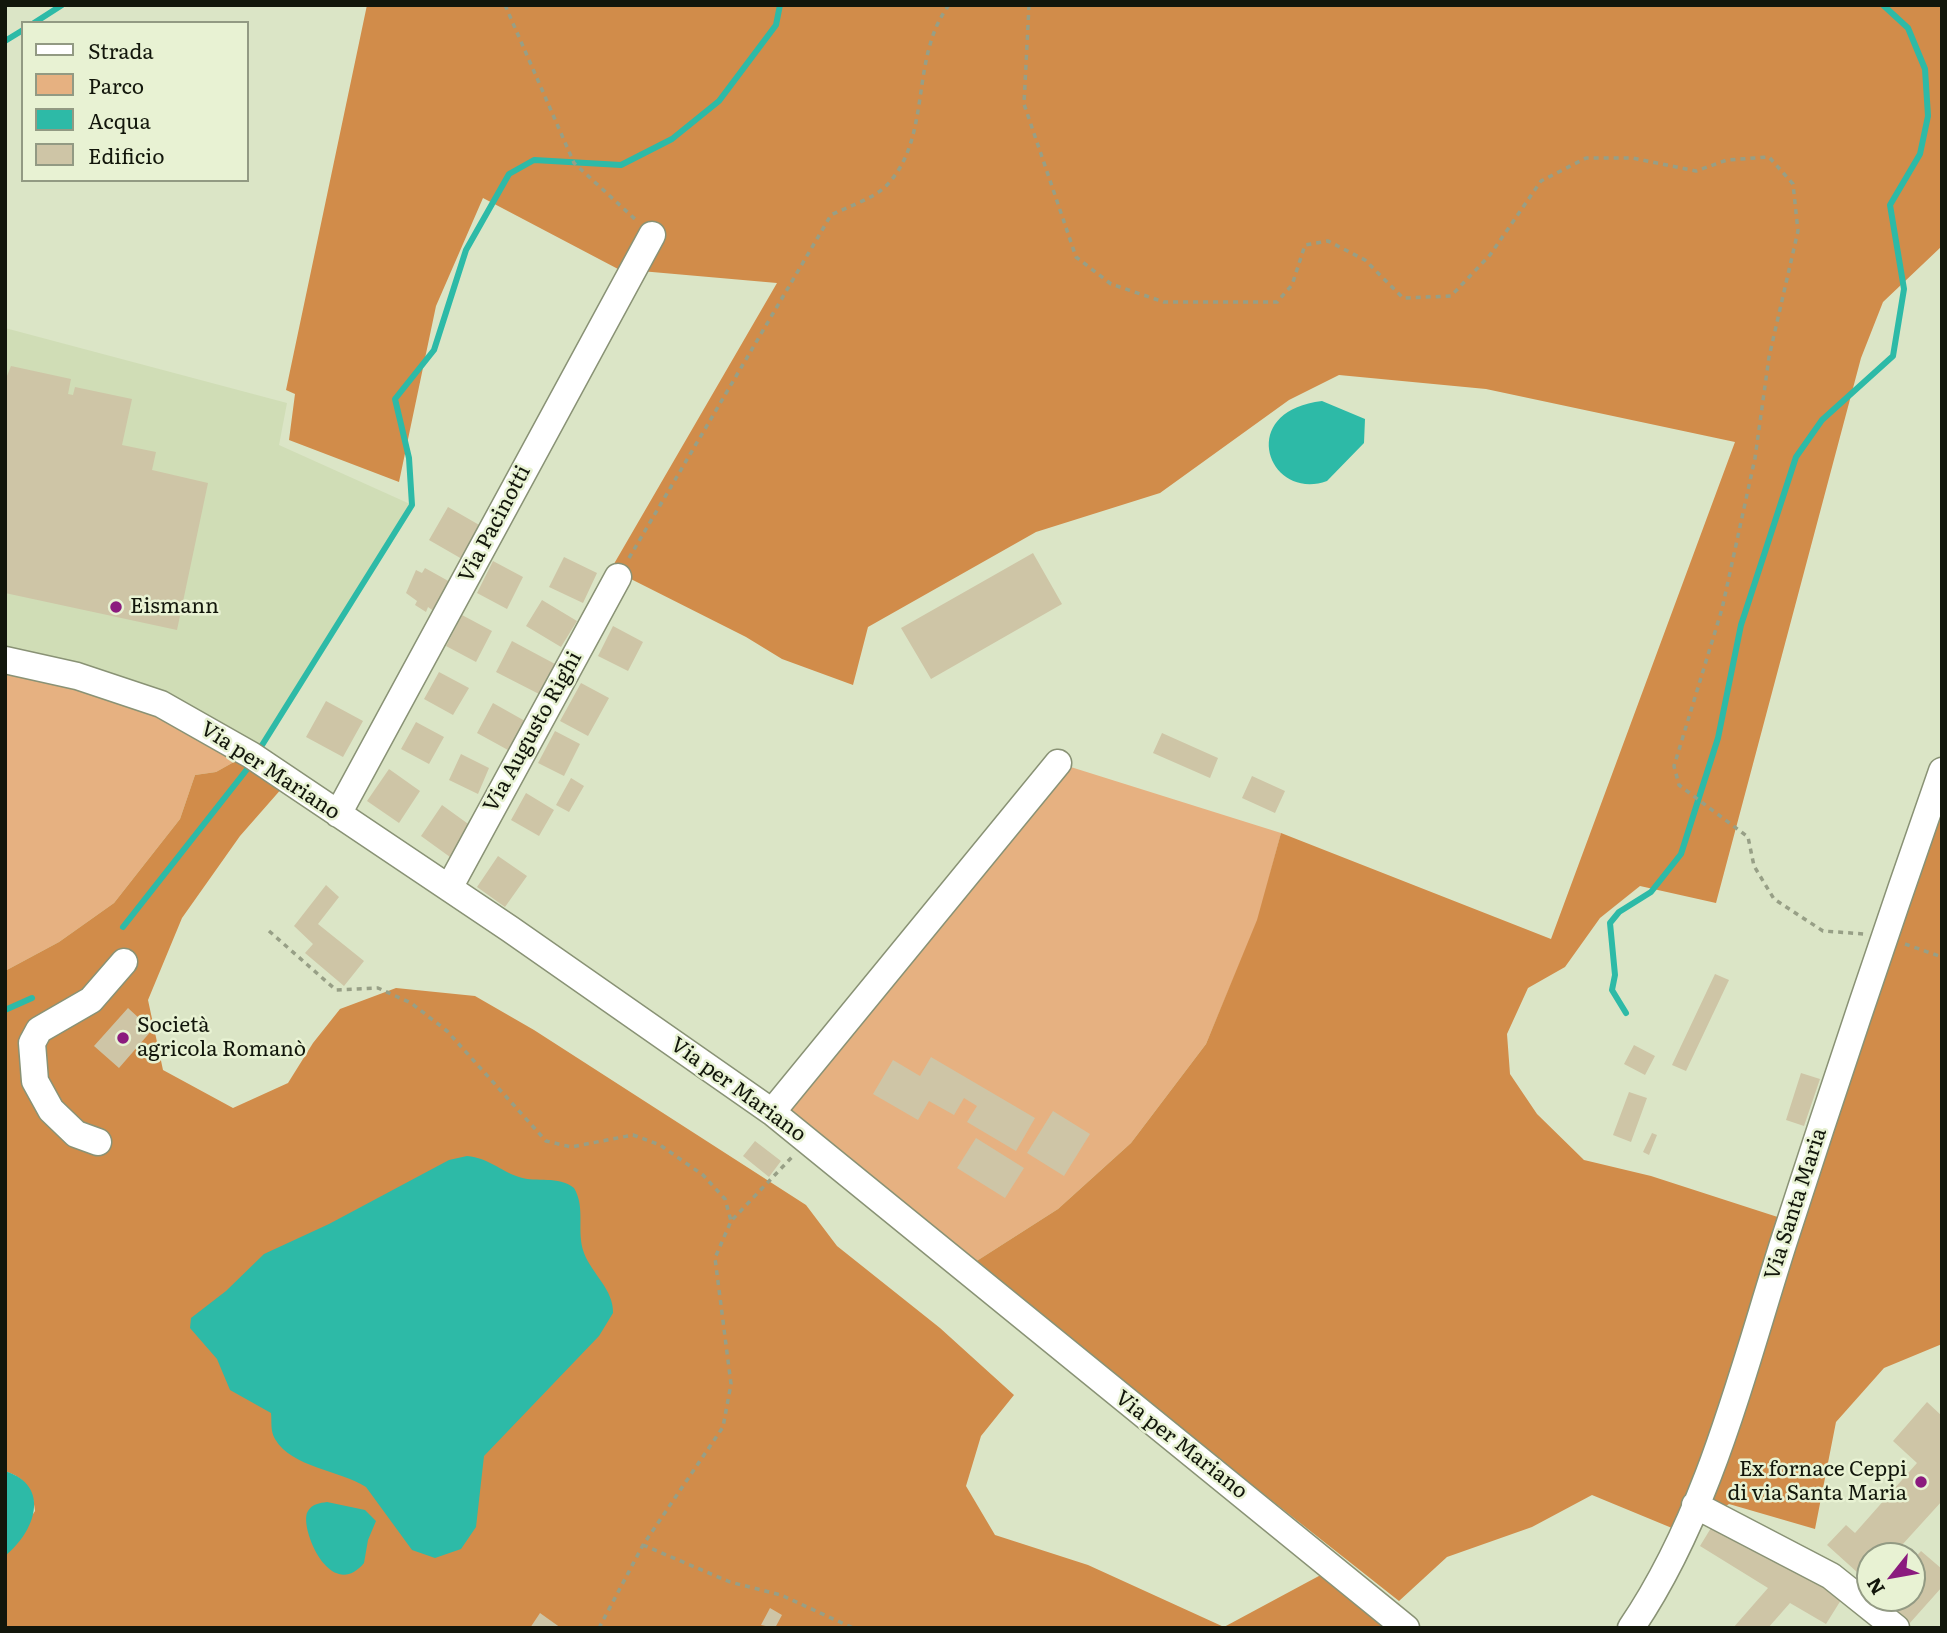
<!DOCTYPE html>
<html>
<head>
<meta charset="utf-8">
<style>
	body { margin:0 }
	#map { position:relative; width:1947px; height:1633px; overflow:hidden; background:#dbe5c6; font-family:Literata,serif }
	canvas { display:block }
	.frame { position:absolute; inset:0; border:7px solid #12160b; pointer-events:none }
	.legend { position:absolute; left:21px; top:21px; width:228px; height:161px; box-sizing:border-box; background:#e8f2d3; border:2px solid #929a83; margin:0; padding:9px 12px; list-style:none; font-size:21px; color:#12160b }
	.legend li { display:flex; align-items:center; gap:14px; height:35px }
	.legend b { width:35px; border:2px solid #929a83 }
	.north { position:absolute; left:1856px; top:1542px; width:70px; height:70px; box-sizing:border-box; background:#e8f2d3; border:2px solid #929a83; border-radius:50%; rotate:239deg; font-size:19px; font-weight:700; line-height:28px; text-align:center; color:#12160b }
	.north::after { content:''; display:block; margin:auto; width:24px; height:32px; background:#8b1b7e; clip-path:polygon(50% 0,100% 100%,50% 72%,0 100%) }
</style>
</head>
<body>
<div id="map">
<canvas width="1947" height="1633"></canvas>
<div class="frame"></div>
<ul class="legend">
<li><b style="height:9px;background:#fff"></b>Strada</li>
<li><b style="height:19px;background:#e6b181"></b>Parco</li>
<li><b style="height:19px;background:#2dbaa7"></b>Acqua</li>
<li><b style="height:19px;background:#cec5a6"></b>Edificio</li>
</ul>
<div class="north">N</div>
</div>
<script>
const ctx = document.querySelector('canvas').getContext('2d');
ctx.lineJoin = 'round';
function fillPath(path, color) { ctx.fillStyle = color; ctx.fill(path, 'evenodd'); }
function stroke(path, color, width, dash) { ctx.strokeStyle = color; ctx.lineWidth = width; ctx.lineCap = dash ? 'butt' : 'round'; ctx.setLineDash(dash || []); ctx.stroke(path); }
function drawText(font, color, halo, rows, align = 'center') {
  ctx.font = font + ' Literata,serif'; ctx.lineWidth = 5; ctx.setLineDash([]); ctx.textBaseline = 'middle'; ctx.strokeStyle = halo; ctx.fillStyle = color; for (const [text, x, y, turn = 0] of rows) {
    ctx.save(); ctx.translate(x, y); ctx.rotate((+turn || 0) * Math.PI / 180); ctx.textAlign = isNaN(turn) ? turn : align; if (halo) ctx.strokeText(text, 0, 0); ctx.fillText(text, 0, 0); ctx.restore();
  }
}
fillPath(new Path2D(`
	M5 328 287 403 279 445 410 504 257 749 5 650Z`), '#d0ddb6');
fillPath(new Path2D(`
	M5 670 128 700 241 758 216 772 195 775 180 819 114 903 59 942 5 971Z
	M1058 763 1281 833 1258 920 1206 1044 1131 1143 1058 1209 972 1264 777 1106Z`), '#e6b181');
fillPath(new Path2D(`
	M367 5H1942V246L1883 302 1861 358 1716 903 1640 886 1600 918 1565 967 1528 988 1507 1034 1510 1074 1537 1114 1584 1160 1651 1176 1790 1221 1942 772V1344L1884 1368 1836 1422 1815 1529 1729 1504 1684 1533 1592 1495 1532 1527 1447 1557 1399 1601 972 1264 1058 1209 1131 1143 1206 1044 1257 920 1281 833 1551 939 1735 442 1486 389 1339 375 1289 400 1160 493 1036 532 868 627 853 685 782 659 746 637 611 569 777 283 618 269 483 198 436 306 399 482 289 440 295 394 286 390Z
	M241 758 283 787 240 836 182 918 148 1000 163 1070 233 1108 288 1083 313 1043 340 1009 396 988 475 996 534 1030 806 1205 837 1246 940 1328 1014 1395 981 1436 966 1486 995 1535 1088 1565 1224 1627 1330 1570 1399 1628H5V1556L35 1511C33 1491 26 1478 5 1471V971L59 942 114 903 180 819 195 775 216 772Z`), '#d18c4a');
fillPath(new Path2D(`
	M1322 401 1365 419 1364 443 1327 481C1268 502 1235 411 1322 401Z
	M467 1156C489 1158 500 1171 519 1177 537 1183 558 1175 574 1188 586 1208 576 1231 584 1253 592 1274 614 1290 613 1313L599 1336 484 1456 476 1527 461 1549 435 1558 412 1550 366 1487C340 1470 292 1468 275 1439 270 1430 272 1422 271 1413L230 1390 217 1359 190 1328 191 1318 226 1291 264 1254 329 1224 449 1160Z
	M5 1471C52 1486 35 1532 5 1556Z
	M327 1502 365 1510 376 1521 368 1540 364 1563C330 1604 298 1525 308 1511 312 1504 320 1503 327 1502Z`), '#2dbaa7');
stroke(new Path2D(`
	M34 23 62 5
	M5 41 23 30
	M259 750 412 505 409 458 395 399 434 350 466 250 509 174 534 160 621 165 672 139 719 101 776 25 780 5
	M123 927 248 768
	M5 1010 32 998
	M1626 1013 1612 990 1615 975 1610 923 1619 912 1651 892 1681 854 1718 738 1741 625 1796 457 1822 420 1893 356 1904 289 1890 205 1920 154 1928 116 1925 69 1908 28 1883 5`), '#2dbaa7', 6);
fillPath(new Path2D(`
	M11 366 71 379 68 394 73 395 75 387 132 399 122 445 156 452 152 470 208 483 177 630 5 593V381Z
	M448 507 481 526 462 559 429 540Z
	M1033 553 1062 604 931 679 901 628Z
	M564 557 597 573 583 603 549 587Z
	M493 561 523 577 507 609 477 593Z
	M425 568 452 583 435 612 428 607 426 612 415 605 417 601 406 593 416 570 422 573Z
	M542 600 577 621 561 647 526 626Z
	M462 615 492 631 476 662 446 646Z
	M613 626 643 642 628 671 598 656Z
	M512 641 555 664 539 694 496 672Z
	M439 672 469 688 453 715 424 699Z
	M581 683 609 698 588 736 560 721Z
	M326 701 363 721 343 757 306 737Z
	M493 703 525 721 508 750 477 733Z
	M416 722 444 737 429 764 401 749Z
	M555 731 580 744 564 776 538 763Z
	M1162 733 1218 758 1210 778 1153 753Z
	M461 754 489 768 478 794 449 780Z
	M389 769 420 791 399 823 367 801Z
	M1252 776 1285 791 1275 813 1242 798Z
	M571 778 584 786 569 812 556 805Z
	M526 793 554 810 539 836 511 820Z
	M442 805 471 826 450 857 421 836Z
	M498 856 527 876 505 907 477 887Z
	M326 885 339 897 318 924 364 961 344 986 305 953 313 944 294 926Z
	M1715 974 1729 980 1686 1071 1672 1065Z
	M128 1008 152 1030 119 1068 94 1046Z
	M1634 1045 1655 1056 1645 1075 1624 1064Z
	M931 1057 1035 1118 1016 1151 967 1122 977 1106 964 1098 954 1115 929 1101 918 1120 873 1094 893 1060 920 1076Z
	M1801 1073 1820 1079 1804 1126 1786 1120Z
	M1629 1092 1647 1098 1631 1142 1613 1135Z
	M1053 1111 1090 1134 1064 1176 1027 1153Z
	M1652 1133 1657 1135 1649 1155 1643 1152Z
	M976 1138 1024 1168 1005 1198 957 1168Z
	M755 1141 781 1161 769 1177 743 1156Z
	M1927 1402 1942 1416V1501L1892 1556H1870L1868 1582 1827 1545 1846 1525 1855 1533 1917 1463 1893 1441Z
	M1714 1523 1846 1592 1826 1624 1790 1603 1768 1628H1733L1768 1588 1700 1546Z
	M1921 1551 1942 1569V1587L1909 1624 1880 1598H1912V1561Z
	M770 1608 782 1615 775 1628 761 1625Z
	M540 1613 561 1628H530Z`), '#cec5a6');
const minor = new Path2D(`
	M5 660 77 676 161 704 251 755 510 929 772 1112 1406 1628
	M338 814 652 235
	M449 888 618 577
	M772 1112 1058 763
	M98 1142 76 1134 51 1110 35 1081 32 1043 39 1030 91 1000 124 962
	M1695 1505 1831 1576 1896 1628
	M1631 1628C1708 1515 1742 1373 1783 1244 1834 1086 1887 928 1942 771`);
stroke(minor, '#899275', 29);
stroke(new Path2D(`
	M505 5 574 163 636 220
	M1029 5 1024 104 1076 257 1111 284 1164 302H1277L1292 285 1305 245 1328 241 1365 260 1403 298 1451 296 1490 255 1541 181 1586 158H1632L1696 171 1727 160 1769 157 1793 184 1798 231 1769 357 1755 458 1722 609 1674 766 1679 785 1748 837 1754 866 1774 899 1823 931 1864 934
	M629 558 831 215C847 207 875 198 887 185 933 136 909 58 949 5
	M269 931 336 990 378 988 411 1003 447 1031 546 1141 571 1147 633 1135 660 1145 703 1175 725 1199 731 1221
	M1905 944 1942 957
	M643 1545 730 1582 781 1595 853 1628
	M599 1628 643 1545 723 1427 731 1384 715 1258 731 1221 792 1157`), '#979f86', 3.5, [5, 5]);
stroke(minor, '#fff', 26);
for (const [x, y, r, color] of [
	[116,607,7,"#8b1b7e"],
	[123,1038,7,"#8b1b7e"],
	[1921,1482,7,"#8b1b7e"]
]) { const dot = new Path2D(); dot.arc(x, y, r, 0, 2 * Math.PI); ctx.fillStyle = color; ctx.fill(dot); stroke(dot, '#e8f2d3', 2.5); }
drawText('21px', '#12160b', '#e8f2d3', [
	["Via Pacinotti",495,524,-62],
	["Via Augusto Righi",533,732,-61],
	["Via per Mariano",270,771,33],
	["Via per Mariano",738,1090,36],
	["Via Santa Maria",1796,1204,-72],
	["Via per Mariano",1181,1445,38]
]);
drawText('21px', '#12160b', '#e8f2d3', [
	["Eismann",130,607],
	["Società",137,1026],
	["agricola Romanò",137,1050],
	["Ex fornace Ceppi",1907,1470,"right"],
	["di via Santa Maria",1907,1494,"right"]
], 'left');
</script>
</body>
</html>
